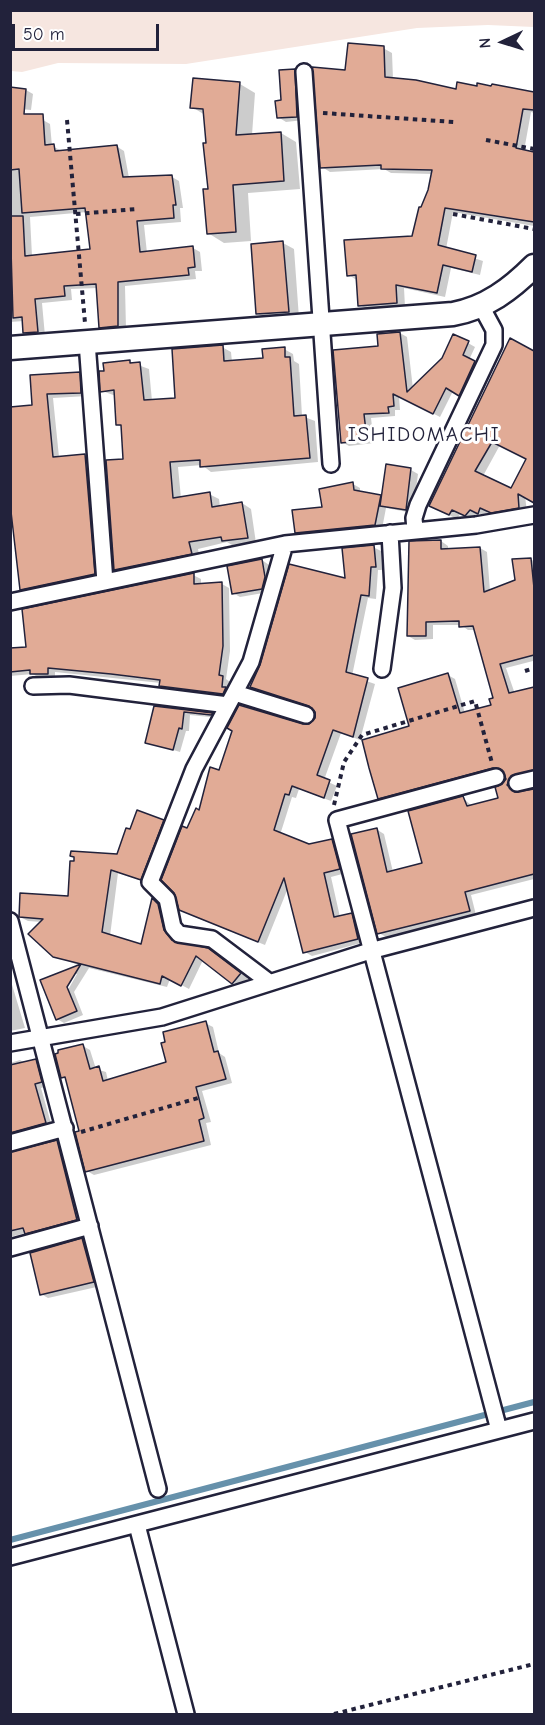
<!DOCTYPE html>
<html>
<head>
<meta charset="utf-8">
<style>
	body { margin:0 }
	#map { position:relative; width:545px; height:1725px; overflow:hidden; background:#fff; font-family:"Comic Neue",sans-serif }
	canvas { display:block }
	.frame { position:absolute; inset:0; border:12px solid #22223b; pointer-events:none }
	.north { position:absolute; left:473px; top:12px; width:60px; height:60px; -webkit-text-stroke:4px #fff; paint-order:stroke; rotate:266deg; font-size:16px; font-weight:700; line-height:24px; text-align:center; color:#22223b }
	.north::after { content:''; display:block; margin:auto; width:21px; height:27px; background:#22223b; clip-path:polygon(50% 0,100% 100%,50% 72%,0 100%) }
	.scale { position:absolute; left:12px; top:24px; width:147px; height:27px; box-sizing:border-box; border:3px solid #22223b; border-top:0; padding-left:8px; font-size:18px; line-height:21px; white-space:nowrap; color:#22223b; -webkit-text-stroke:4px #fff; paint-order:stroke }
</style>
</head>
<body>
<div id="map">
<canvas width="545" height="1725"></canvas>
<div class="frame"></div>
<div class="north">N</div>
<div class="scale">50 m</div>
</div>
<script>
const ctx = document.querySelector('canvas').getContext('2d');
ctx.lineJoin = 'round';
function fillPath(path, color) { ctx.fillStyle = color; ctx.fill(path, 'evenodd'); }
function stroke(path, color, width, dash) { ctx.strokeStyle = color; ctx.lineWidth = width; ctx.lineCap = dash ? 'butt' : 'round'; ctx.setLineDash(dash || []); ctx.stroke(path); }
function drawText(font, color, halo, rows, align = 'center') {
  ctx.font = font + ' "Comic Neue",sans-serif'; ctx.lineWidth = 6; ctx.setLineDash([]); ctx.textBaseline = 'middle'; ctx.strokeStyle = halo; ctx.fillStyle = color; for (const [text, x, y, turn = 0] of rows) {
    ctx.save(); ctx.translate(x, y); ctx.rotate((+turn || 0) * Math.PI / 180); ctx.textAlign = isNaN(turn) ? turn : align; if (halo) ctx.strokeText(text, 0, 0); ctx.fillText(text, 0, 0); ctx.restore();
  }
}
fillPath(new Path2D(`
	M11 10H534V27L488 25 417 28 186 64 58 63 22 72 11 71Z`), '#f6e6e0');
fillPath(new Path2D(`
	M383 48 392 53 393 79 457 91 493 88V86L534 93V113L531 112 524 151 534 153V226L453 212 446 249 483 261 480 275 451 268 445 297 404 288 405 307 368 310 360 305 358 281 349 275 414 237 433 174 391 173 384 169 330 172 322 167 347 72Z
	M295 70 302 74 304 120 286 122 278 117Z
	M240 84 255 93 252 135 281 133 296 142 300 189 248 193 251 241 224 243 208 233 210 190 205 115 192 107Z
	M26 90 33 94 31 110 10 108Z
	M43 120 50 124 52 146 62 151 116 146 124 151 129 178 172 177 179 181 183 208H180L181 222 144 225 147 253 193 248 200 252 202 271H195L196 279 125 286 126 329 108 331 101 327 98 288 71 289 72 300 42 303 45 336 32 337 25 333 24 321 10 322V123ZM87 212 91 251 32 256 30 217Z
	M283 243 294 249 299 318 269 320 258 314Z
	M400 333 407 337 413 389 468 343 475 347 469 360 482 367 467 398 453 391 440 417 399 396 400 410H395V416L371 418 374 443 349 446 342 442 380 347Z
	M511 340 534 353V502L525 496 527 512 500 516 488 511 486 517 478 513 475 519 460 514 457 519 439 510ZM500 445 528 458 512 490 483 476Z
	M222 347 231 352 232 362 264 359 284 349 293 354 294 361 299 364 302 416 315 421 318 462 211 472 202 465 178 467 181 498 209 494 219 499 220 507 242 503 251 509 256 543 232 545 227 542 198 549 200 558 124 574 115 569 125 461 122 427 118 425 116 396 102 391 130 362 149 369 152 401 177 399Z
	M79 374 86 378 88 396 53 398 59 457 84 455 91 459 101 578 29 593 22 589 33 407 32 376Z
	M411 470 418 474 413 513 386 508 382 529 303 536 296 532 353 484 360 488V493L383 498Z
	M441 541 448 546V551L480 548 487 552 490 591 516 581 530 559 534 561V668L533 661 506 668 515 694 534 688V774L515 784V791L517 794 534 790V879L471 895 476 915 386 937 379 933 376 829 384 834 393 872 424 864 463 798 472 806 500 799 507 779 502 771 386 802 379 798 411 727 448 675 455 679 465 713 493 706 495 699 475 630H468L461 625H433V639L415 640 408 636Z
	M373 547 381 551 382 570H378L376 599 368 598 352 676 375 684 360 740 341 733 324 780 337 786 331 801 299 789 296 798 292 797 280 835 309 846 332 840 339 844 346 873 331 877 340 917 351 914 358 918 365 942 312 956 305 952 288 888 265 945 188 914V830L220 772 303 726 314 723 317 712 313 708 252 687Z
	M262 560 269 565 272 582 269 592 240 597 233 593Z
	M193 575 201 579V585L222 584 229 588 230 651 226 679 230 682V698L168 690 160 686 161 683 55 672V677L39 678 33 674 10 676V650L28 648Z
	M155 707 212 714 219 718 190 715 189 731H186L180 752 147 742Z
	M163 821 171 825 148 883 118 873 110 936 142 946 153 900 165 910 171 935 177 943 216 955 248 978 241 987 203 960 189 989 170 979 167 987 89 968 74 992 83 1015 64 1023 57 1019 42 981 81 966 54 956 42 922 28 921 20 917 69 898ZM74 974H77L65 995 62 993Z
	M10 978 25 1028 10 1031Z
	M205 1023 213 1027 219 1053 225 1057 232 1083 202 1091 211 1122 206 1123 211 1145 94 1175 87 1171 81 1132 67 1079 62 1077 83 1046 90 1050 96 1069 106 1072 108 1081 168 1063Z
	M20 1060 25 1063 36 1060 43 1065 49 1086 41 1088 52 1127 10 1140V1063Z
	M57 1142 64 1146 84 1223 34 1237 26 1233 10 1237V1154Z
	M82 1240 89 1244 101 1286 48 1298 41 1294Z`), '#0003');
stroke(new Path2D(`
	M10 1540 534 1402`), '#6691ab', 6);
const building = new Path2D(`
	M348 43 384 46 385 77 416 80 456 89 457 82 477 86V83L491 86 492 84 534 92V110L523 109 516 148 534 152V222L445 208 438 245 476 255 472 272 443 265 437 293 396 285 397 303 358 306 356 275 347 276 344 240 412 236 419 207H421L428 190 432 170 381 169V165L320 168 312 67 345 70Z
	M295 69 297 117 277 118 275 101 281 100 279 70Z
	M193 78 240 82 236 135 281 132 284 181 233 185 236 232 207 234 203 189H208L203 143H206L203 109 190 108Z
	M10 87 26 89 24 114H43L45 145 54 144 55 151 117 145 123 177 172 175 176 205H173L174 218 137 221 140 252 193 246 195 267 188 268 189 275 118 282V326L99 328 96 284 64 286 65 296 35 299 38 332 23 333 22 317 13 318 10 216H23L25 256 90 249 85 208 22 213 19 169 10 170Z
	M283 241 289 312 256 314 251 244Z
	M400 332 407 392 442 358 453 334 469 341 463 355 475 361 459 396 446 388 433 414 393 394 394 406 388 407 389 413 364 414 367 440 341 443 333 350 378 346 377 334Z
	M510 338 534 351V503L518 494 519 508 491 513 480 508 478 514 470 510 465 516 452 510 449 515 429 506ZM492 442 526 459 511 488 475 471Z
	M223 345 224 361 263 358 262 349 285 347V357H290L294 416 306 415 310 458 200 467V460L170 462 173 498 210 492 212 507 242 502 248 538 222 541 221 537 189 542 192 554 114 570 106 460 123 459 121 425H116L114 390 100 392 99 371H104L103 363 130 360V363L140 362 144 400 175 398 172 349Z
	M80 372 81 393 47 394 53 457 85 454 95 574 20 590 10 503V407L32 405 30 375Z
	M386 464 411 468 406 510 380 506Z
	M353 482 354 490 381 495 375 525 295 533 292 510 322 507 319 489Z
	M441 540V549L480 547 484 592 515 580 512 559 531 558 534 588V655L500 664 509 693 534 687V770L511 776 507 785 515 792 534 789V874L465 892 470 911 377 934 351 834 377 828 387 872 422 863 408 811 463 796 467 806 498 798 495 787 502 784 506 779 502 770 493 768 378 799 369 768 362 740 409 726 398 688 448 673 460 713 491 705 489 699 493 698 473 626 459 627V621L426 622V636H407L409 541Z
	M374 545 376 567H371L369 596 361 595 346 672 368 678 353 737 333 730 317 775 330 780 324 798 292 786 289 795 285 794 274 830 309 844 332 839 340 869 324 873 334 917 352 913 358 939 303 953 284 878 258 942 179 910 174 893 161 880 182 826 187 828 196 808 199 810 210 767 219 770 232 731 227 728 239 705 303 724H309L315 718V712L309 706 250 687 260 665 289 564 345 578 342 548Z
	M262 559 265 577 262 589 232 594 227 566Z
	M194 573V584L222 582 223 646 219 675 223 676 222 687H226L223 694 159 686 160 680 111 674 48 668V674H30V670L10 672V648L26 647 22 609Z
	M154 706 213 713 211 715 184 712 182 729 179 728 173 750 145 743Z
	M137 810 164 820 141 880 111 870 102 932 141 944 152 898 158 904 164 930 172 940 208 948 241 973 232 984 196 956 181 986 162 976 160 984 81 964 67 987 77 1011 56 1020 40 980 81 964 53 957 28 934 43 919 19 917 20 893 68 896 70 861H74V857L70 856 71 851 117 854 126 828 130 829Z
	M206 1021 214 1052 218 1051 226 1079 196 1087 204 1118 199 1120 204 1141 85 1172 75 1132 79 1131 65 1077 61 1078 55 1054 58 1053V1050L83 1044 90 1069 99 1066 103 1081 166 1062 161 1043 165 1042 163 1032Z
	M36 1059 42 1082 35 1084 46 1123 10 1133V1065Z
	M57 1140 77 1220 25 1234 23 1228 10 1231V1152Z
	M82 1238 94 1282 40 1295 30 1253Z`);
fillPath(building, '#e1ab96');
stroke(building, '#22223b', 1.5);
const street = new Path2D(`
	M304 72 331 464
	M87 342 105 582
	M415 530 414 518 418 505 494 345V330L481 306
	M10 602 285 544 476 525 534 515
	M382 669 393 588 390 533
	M33 686 69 685 228 705
	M235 693 306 715
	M496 777 337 820 499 1430
	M517 783 534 779
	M10 921 158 1489
	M269 982 212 939 179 934 173 927 167 899 150 882 194 769 251 662 285 544
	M10 1043 162 1017 370 951 534 908
	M10 1143 65 1128
	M10 1248 90 1226
	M137 1525 186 1714
	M10 1557 534 1421`);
const secondary = new Path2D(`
	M10 348 453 314C486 308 511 289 534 266`);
stroke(street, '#22223b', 20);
stroke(secondary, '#22223b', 27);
stroke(new Path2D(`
	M323 113 454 122
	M67 120 85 323
	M486 140 534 149
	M76 214 137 209
	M453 214 534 229
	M525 671 534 668
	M334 805 344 762 362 735 475 701 492 763
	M81 1132 198 1098
	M334 1714 534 1664`), '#22223b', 4, [4.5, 4.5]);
stroke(street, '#fff', 15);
stroke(secondary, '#fff', 22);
ctx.letterSpacing = '1.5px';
drawText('21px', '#22223b', '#fff', [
	["ISHIDOMACHI",424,435]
]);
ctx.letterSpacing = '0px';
</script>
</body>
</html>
